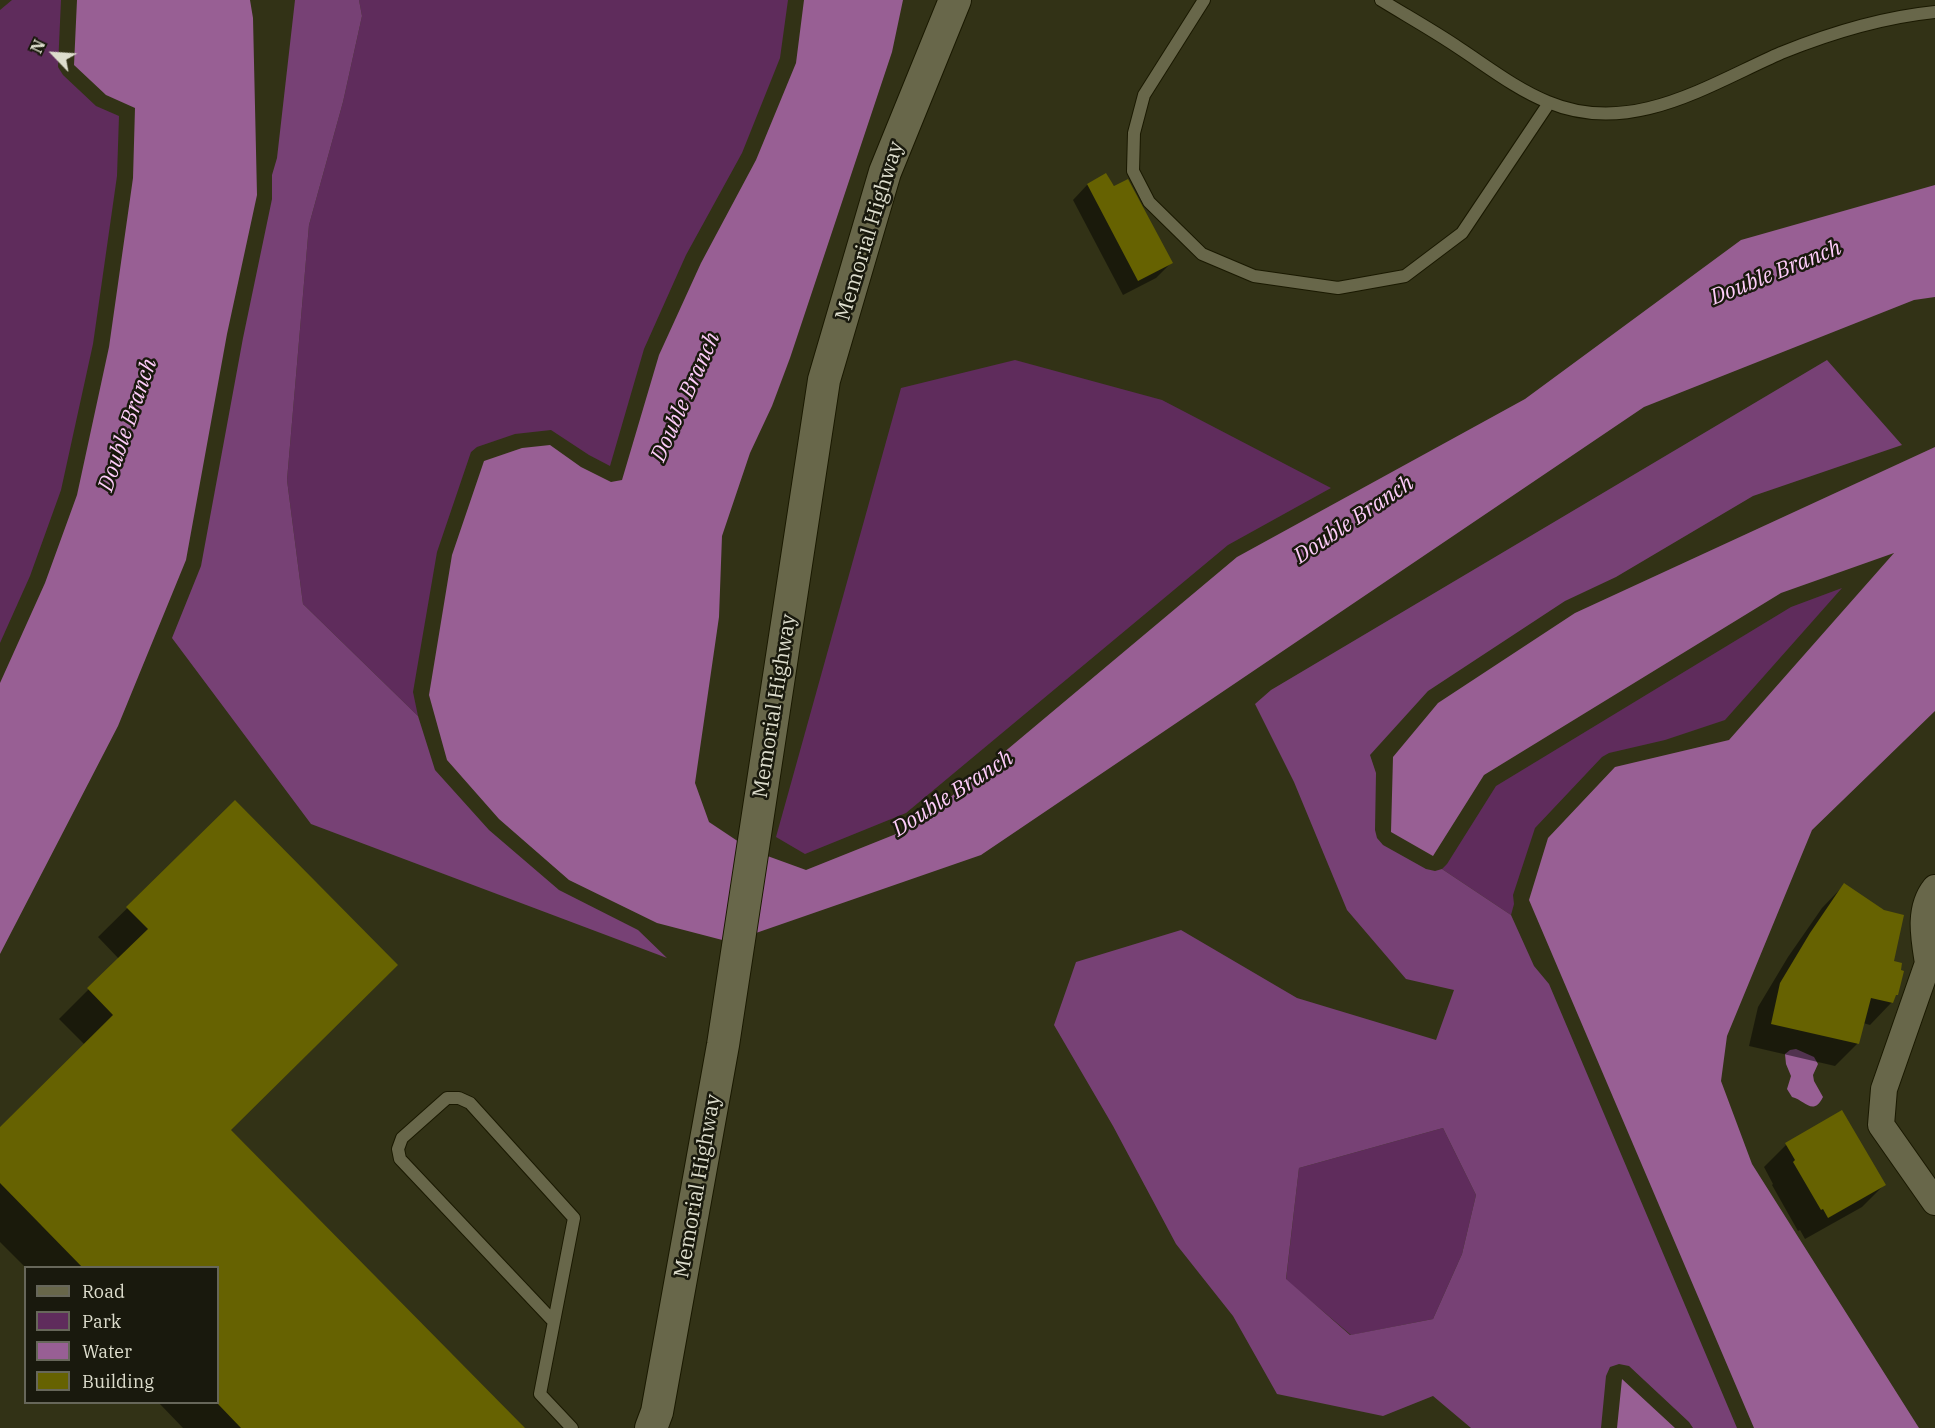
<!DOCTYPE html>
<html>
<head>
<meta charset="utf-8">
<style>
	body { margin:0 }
	#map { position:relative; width:1935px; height:1428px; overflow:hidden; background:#323216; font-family:"IBM Plex Serif",serif }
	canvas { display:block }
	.legend { position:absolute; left:24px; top:1266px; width:195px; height:138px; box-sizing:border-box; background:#19190d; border:2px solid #67675a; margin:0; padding:8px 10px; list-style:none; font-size:18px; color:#ddddcd }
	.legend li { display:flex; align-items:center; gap:12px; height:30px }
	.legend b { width:30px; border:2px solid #67675a }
	.north { position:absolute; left:24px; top:24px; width:60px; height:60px; -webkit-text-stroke:4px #19190d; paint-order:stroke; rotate:295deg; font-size:16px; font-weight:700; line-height:24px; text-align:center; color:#ddddcd }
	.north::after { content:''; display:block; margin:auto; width:21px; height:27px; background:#ddddcd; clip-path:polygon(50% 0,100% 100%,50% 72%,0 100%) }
</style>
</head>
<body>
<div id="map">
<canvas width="1935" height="1428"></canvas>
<ul class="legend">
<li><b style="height:8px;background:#68674a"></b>Road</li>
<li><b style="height:16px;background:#5f2c5c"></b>Park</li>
<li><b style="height:16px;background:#985f94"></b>Water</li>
<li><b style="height:16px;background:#666201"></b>Building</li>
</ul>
<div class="north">N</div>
</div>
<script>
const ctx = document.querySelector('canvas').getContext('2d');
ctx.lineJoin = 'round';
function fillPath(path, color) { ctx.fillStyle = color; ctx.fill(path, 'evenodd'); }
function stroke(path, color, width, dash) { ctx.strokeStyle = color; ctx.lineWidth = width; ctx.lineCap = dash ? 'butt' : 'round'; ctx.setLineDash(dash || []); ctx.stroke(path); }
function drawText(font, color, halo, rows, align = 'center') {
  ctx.font = font + ' "IBM Plex Serif",serif'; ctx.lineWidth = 5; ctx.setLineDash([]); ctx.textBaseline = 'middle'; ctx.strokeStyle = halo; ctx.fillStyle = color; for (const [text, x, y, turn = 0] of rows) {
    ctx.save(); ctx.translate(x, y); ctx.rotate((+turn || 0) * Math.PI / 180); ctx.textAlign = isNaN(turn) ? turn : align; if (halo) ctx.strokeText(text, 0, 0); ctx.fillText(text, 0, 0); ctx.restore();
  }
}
fillPath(new Path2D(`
	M12 0H61L58 67 63 75 96 106 119 116 117 176 93 344 61 490 30 576 0 643V10Z
	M359 0H788L780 58 742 153 686 255 644 349 610 466 589 455 551 430 515 434 477 447 471 452 437 552 413 692 418 716 303 604 287 480 309 225 343 102 362 16Z
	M1015 360 1162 400 1331 488 1228 545 906 813 805 854 776 837 901 388Z
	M1842 588 1725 720 1665 740 1609 753 1602 757 1535 828 1513 895 1514 904 1511 915 1442 869 1447 864 1496 786 1791 607Z
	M1443 1128 1476 1195 1462 1254 1433 1319 1351 1335 1286 1280 1299 1168Z`), '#5f2c5c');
fillPath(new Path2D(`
	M295 0H359L362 16 343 102 309 225 287 480 303 604 418 716 435 770 489 830 559 890 638 930 667 958 311 824 172 638 201 566 243 338 272 199V175L277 158Z
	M1827 360 1902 445 1753 496 1616 577 1565 601 1428 691 1370 755 1376 773 1375 830 1377 838 1383 845 1426 869 1435 871 1442 869 1511 915 1534 966 1549 984 1737 1428H1693L1689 1422 1629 1366 1619 1364 1610 1367 1606 1376 1601 1428H1471L1433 1396 1383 1416 1277 1394 1233 1316 1176 1244 1113 1126 1054 1025 1076 962 1181 930 1297 998 1436 1040 1454 990 1406 979 1347 910 1294 782 1255 704 1271 690ZM1443 1128 1476 1195 1462 1254 1433 1319 1350 1335 1286 1279 1299 1168Z`), '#774175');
fillPath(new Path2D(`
	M77 0H250L253 18 257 195 227 334 186 560 118 726 0 954V683L45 583 77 495 109 347 133 178 135 108 106 95 74 65Z
	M804 0H903L892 52 790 358 772 406 750 453 722 536 719 617 695 783 709 822 751 850 806 870 916 826 1237 557 1525 399 1741 240 1935 185V297L1914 300 1644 407 981 855 730 942 657 923 569 880 499 819 447 760 429 695 452 555 484 461 522 448 550 445 581 467 611 482 622 480 659 355 701 263 756 160 796 63Z
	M1935 447V711L1812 830 1727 1036 1721 1081 1752 1164 1919 1428H1754L1529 900 1548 838 1615 767 1729 740 1894 553 1781 593 1484 775 1433 856 1391 832 1393 757 1438 703 1575 613Z
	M1796 1049 1814 1057 1818 1064 1813 1075 1814 1081 1823 1097C1813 1117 1805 1100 1792 1097L1787 1089 1791 1076 1786 1064 1785 1054 1790 1050Z
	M1622 1379 1675 1428H1617Z`), '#985f94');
fillPath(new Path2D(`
	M1106 175 1171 263 1156 278 1123 295 1073 200 1087 185Z
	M235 802 230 1130 523 1428H183L158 1402H218V1268H26L0 1242V1130L85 1045 59 1019 119 959 98 937Z
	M1844 885 1892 963 1894 997 1892 1002 1870 1025 1863 1023 1857 1044 1835 1066 1749 1046 1758 1007 1788 957 1822 908Z
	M1786 1145 1884 1185 1862 1207 1805 1239 1800 1230 1798 1231 1772 1185 1773 1184 1764 1167Z`), '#0007');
fillPath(new Path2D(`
	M1106 173 1114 186 1128 179 1173 263 1138 281 1087 184Z
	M235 800 398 965 231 1130 525 1428H241L218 1404V1268H83L0 1183V1127L113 1015 87 988 148 929 126 907Z
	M1844 883 1884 910 1904 915 1894 961 1902 963 1901 970 1904 971 1898 995H1896L1893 1003 1871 998 1859 1044 1771 1024 1780 983 1810 933Z
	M1842 1110 1886 1185 1828 1218 1823 1209 1821 1210 1793 1162 1795 1160 1785 1143Z`), '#666201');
const service = new Path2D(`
	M1204 0 1144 95 1134 133 1133 171 1149 202 1202 254 1254 276 1338 288 1405 276 1462 233 1549 103
	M1381 0C1407 16 1434 31 1459 48 1488 67 1516 89 1548 102 1631 137 1708 85 1781 53 1828 34 1885 17 1935 12
	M554 1322 400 1159 398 1149 402 1138 447 1098H459L470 1103 574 1218 540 1394 572 1428`);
const minor = new Path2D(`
	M1935 888C1918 909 1924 938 1928 963L1935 968
	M1928 963 1884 1089 1881 1125 1935 1202`);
const tertiary = new Path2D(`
	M651 1428 657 1412 723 1045 824 380 885 172 955 0`);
stroke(service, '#1a1901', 14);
stroke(minor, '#1a1901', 28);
stroke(tertiary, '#1a1901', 34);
stroke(service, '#68674a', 12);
stroke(minor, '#68674a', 26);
stroke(tertiary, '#68674a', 32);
drawText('21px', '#ddddcd', '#19190d', [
	["Memorial Highway",870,231,-73],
	["Memorial Highway",775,706,-81],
	["Memorial Highway",698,1186,-80]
]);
drawText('italic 22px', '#fecdfa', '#19190d', [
	["Double Branch",1776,273,-22],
	["Double Branch",686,397,-66],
	["Double Branch",128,425,-71],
	["Double Branch",1354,520,-34],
	["Double Branch",953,794,-33]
]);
</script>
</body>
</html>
